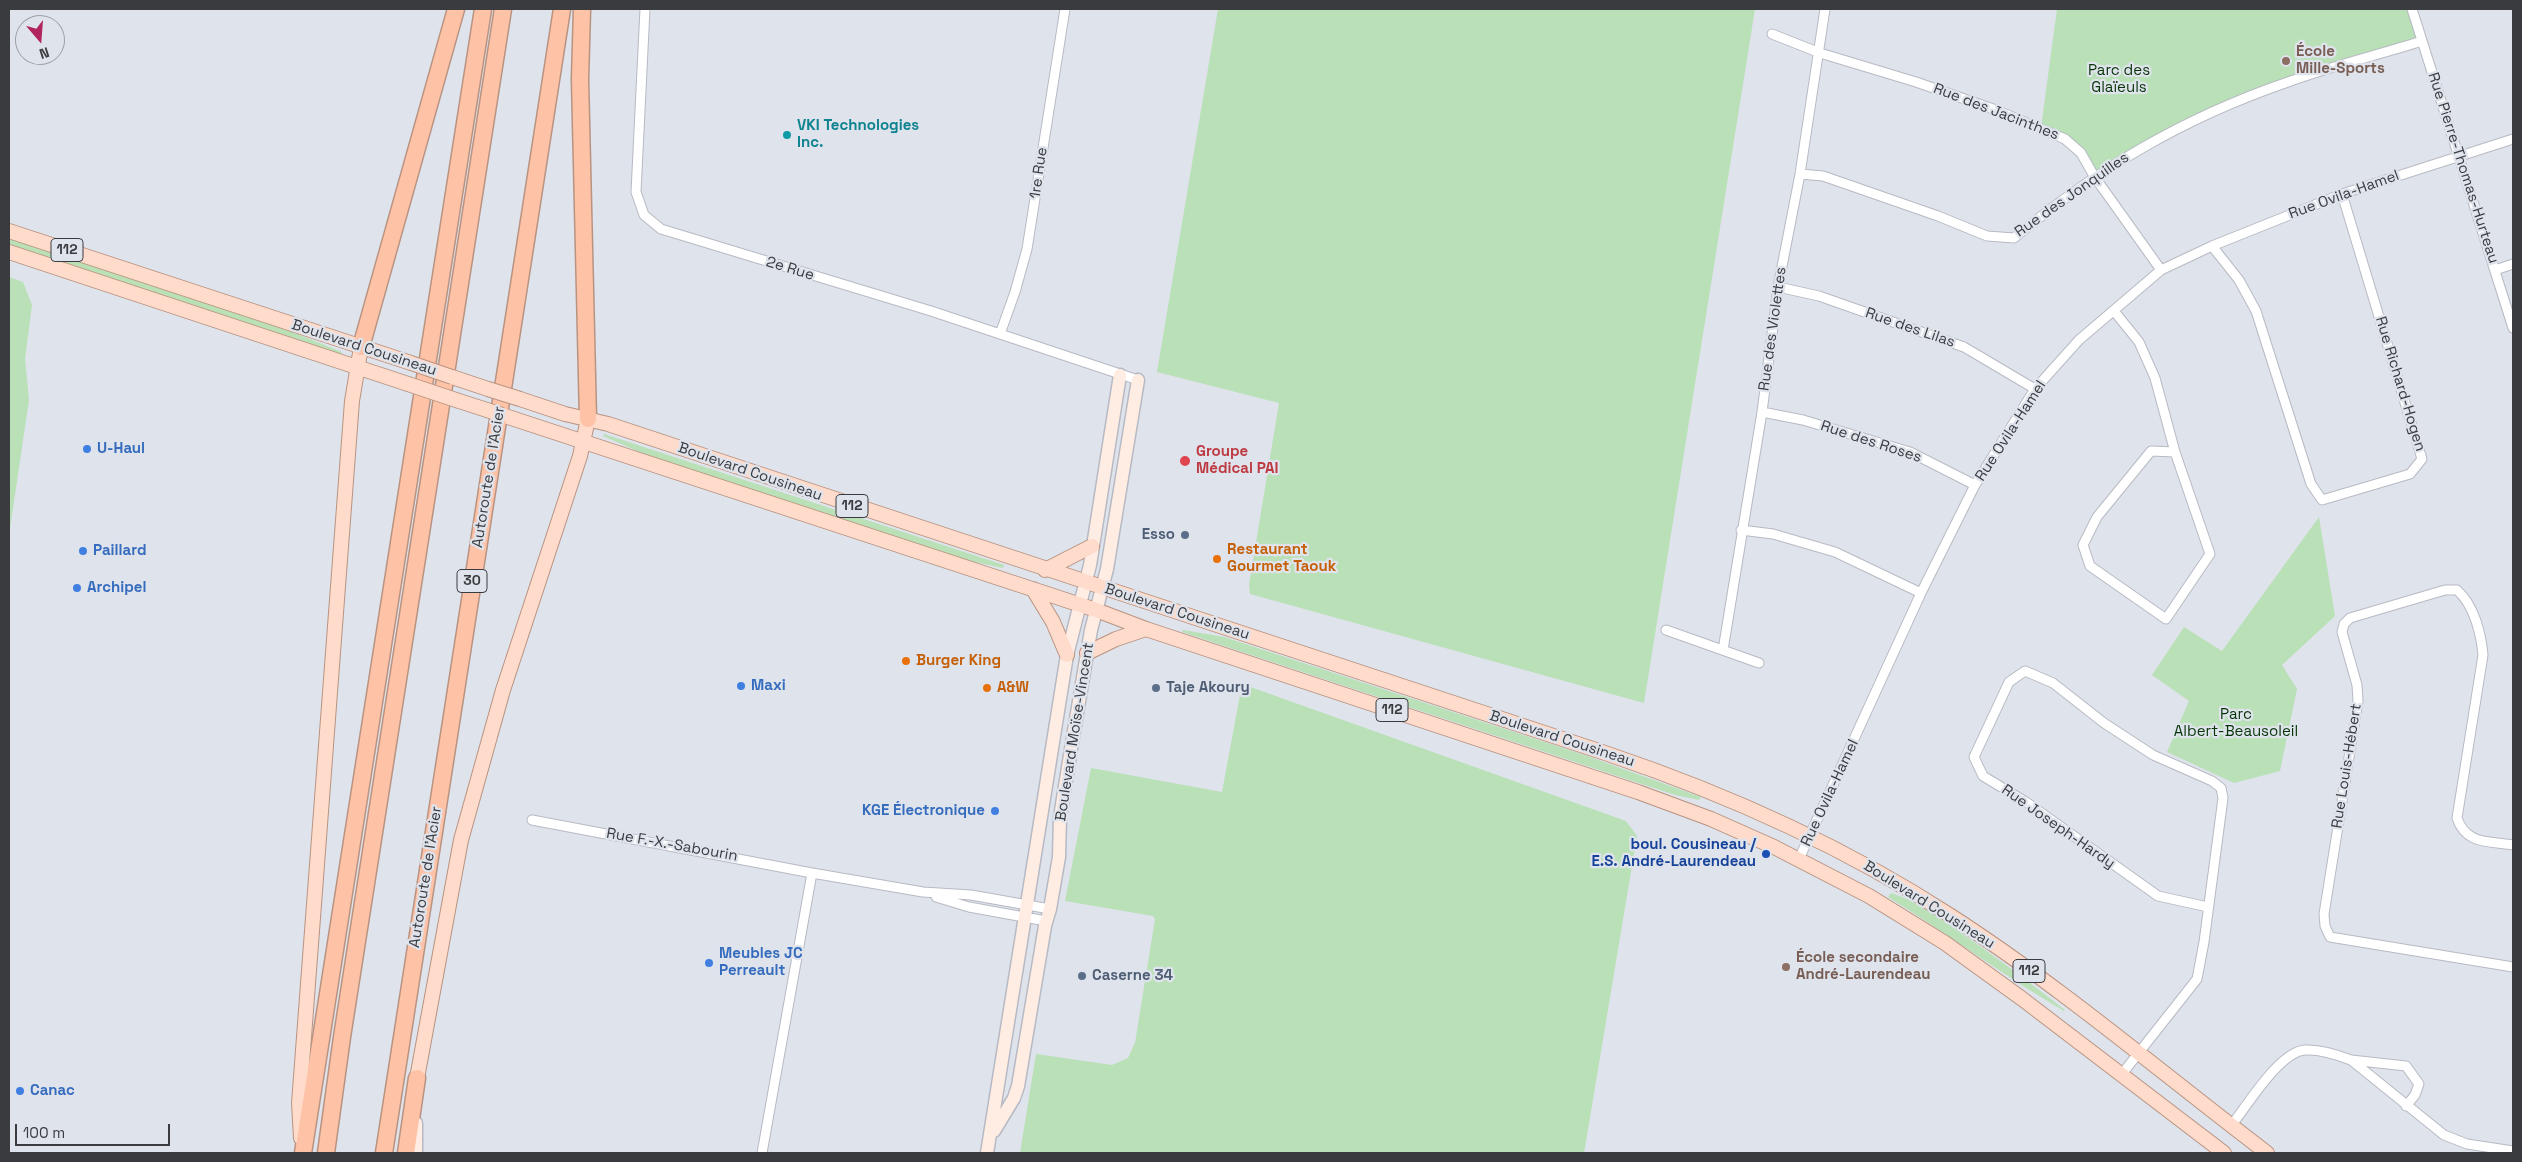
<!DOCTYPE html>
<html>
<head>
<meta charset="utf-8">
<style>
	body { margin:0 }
	#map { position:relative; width:2522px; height:1162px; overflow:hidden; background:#dfe3ec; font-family:"Space Grotesk",sans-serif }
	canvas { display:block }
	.frame { position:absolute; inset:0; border:10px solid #3a3b3f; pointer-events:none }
	.north { position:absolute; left:15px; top:15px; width:50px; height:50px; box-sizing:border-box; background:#dfe3ec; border:1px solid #9da0a7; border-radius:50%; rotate:162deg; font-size:14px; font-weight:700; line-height:20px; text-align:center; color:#3a3b3f }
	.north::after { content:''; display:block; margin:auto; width:18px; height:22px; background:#b1245e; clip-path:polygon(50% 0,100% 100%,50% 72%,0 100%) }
	.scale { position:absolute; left:15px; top:1124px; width:155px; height:22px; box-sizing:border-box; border:2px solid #3a3b3f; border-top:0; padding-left:6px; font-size:15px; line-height:18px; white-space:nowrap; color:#3a3b3f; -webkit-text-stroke:4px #dfe3ec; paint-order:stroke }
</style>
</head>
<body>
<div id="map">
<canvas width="2522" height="1162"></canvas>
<div class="frame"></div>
<div class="north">N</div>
<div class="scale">100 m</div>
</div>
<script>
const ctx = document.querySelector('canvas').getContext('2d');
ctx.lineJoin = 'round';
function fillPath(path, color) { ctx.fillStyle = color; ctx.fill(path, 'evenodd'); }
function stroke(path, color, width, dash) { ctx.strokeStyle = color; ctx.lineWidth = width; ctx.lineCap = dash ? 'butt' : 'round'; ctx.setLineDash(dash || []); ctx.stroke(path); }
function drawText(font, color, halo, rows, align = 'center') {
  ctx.font = font + ' "Space Grotesk",sans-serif'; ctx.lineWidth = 4.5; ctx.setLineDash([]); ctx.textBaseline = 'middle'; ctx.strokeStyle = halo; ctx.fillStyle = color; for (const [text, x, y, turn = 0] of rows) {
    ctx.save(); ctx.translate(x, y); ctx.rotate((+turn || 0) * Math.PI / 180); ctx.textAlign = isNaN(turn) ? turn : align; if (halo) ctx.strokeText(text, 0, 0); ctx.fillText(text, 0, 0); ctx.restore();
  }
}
fillPath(new Path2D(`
	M1218 9H1755L1644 703 1250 594 1249 585 1279 403 1157 372Z
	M2057 9H2412L2422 41 2238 101 2094 176 2081 153 2041 128Z
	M9 238 275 325 342 352 341 355 324 349 9 245Z
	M9 277 23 282 32 305 25 359 29 400 9 535Z
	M604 434 1004 565 1003 568 956 558 651 457 603 436Z
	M2319 517 2335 616 2282 665 2297 689 2280 771 2234 783 2167 752 2189 701 2152 675 2184 627 2222 651Z
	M1183 630 1224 637 1587 756 1701 797 1699 800 1675 795 1182 632Z
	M1242 684 1626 821 1637 836 1584 1153H1020L1036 1054 1112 1065 1128 1058 1135 1043 1155 919 1153 916 1065 901 1091 768 1222 792Z
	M1891 893C1914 900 1934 915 1954 928 1992 954 2029 982 2065 1010L2064 1011C2004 976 1948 934 1888 897Z`), '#b9e0b6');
const street = new Path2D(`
	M645 9 636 192 644 215 661 229 931 311 1138 380
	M2412 9 2513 328
	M1772 34 1820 53 1916 82 1996 110 2065 139 2081 153 2094 176 2161 270
	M1800 174 1823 176 1938 216 1987 236 2014 238C2099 168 2183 118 2288 82 2332 66 2378 55 2422 41
	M2212 246 2239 280 2256 311 2311 484 2322 500 2410 474 2422 459 2342 194
	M2495 270 2513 264
	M1778 287 1819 296 1964 347 2035 389
	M2114 311 2139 342 2155 378 2175 452 2210 554 2166 619 2090 566 2083 545 2097 517 2151 451 2175 452
	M1000 334 1015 292 1027 249 1065 9
	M1762 412 1803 420 1910 452 1975 485
	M1741 530 1773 534 1835 552 1921 593
	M1666 630 1759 663
	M1723 650 1762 412 1778 287 1800 174 1825 9
	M532 820 812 873
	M2513 845C2489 841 2466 845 2457 818L2483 655C2481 633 2474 605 2457 590H2445L2350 618 2344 624 2342 632 2357 685 2358 701 2324 914 2325 926 2330 937 2513 967
	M1799 859 1921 593 1975 485 2035 389 2079 340 2161 270 2212 246 2342 194 2513 139
	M936 897 969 907 1046 921
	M2351 1060 2406 1066 2419 1084 2415 1095 2406 1106
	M2122 1074 2197 979 2204 942 2223 798 2221 788 2212 781 2153 755 2104 723 2053 683 2025 671 2009 682 1974 757 1983 776 2026 802 2158 896 2208 907
	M2231 1126C2247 1106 2279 1052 2305 1050 2319 1049 2338 1055 2351 1060L2444 1135 2467 1144 2513 1151
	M762 1153 812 873 923 892 971 895 1050 909`);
const secondary = new Path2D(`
	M994 1131 1014 1098 1018 1086 1045 926 1050 909 1059 857 1060 817 1071 749 1091 630 1107 569 1138 380
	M416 1153V1123
	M987 1153 1067 655 1090 565 1120 375`);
const primary = new Path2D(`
	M9 231 411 363
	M9 252 408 384
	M452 377 488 389
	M520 399 565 414 608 424 1605 753C1727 794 1843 846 1951 916 2061 987 2163 1074 2267 1153
	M459 401 487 410
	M502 415 1096 610 1146 629 1638 792 1711 819 1774 847 1869 896 1945 943 2021 998 2224 1153
	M1045 570 1092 546
	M1033 589 1053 622 1067 655
	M1087 653 1116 639 1146 629
	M417 1078 461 840 503 690 580 456 588 419
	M301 1138 299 1103 352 401 361 347`);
const highway = new Path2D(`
	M582 9 580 79 588 419
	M361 347 456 9
	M303 1153 483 9
	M326 1153 342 1037 503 9
	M384 1153 562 9
	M406 1153 417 1078`);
stroke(street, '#b7bac3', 11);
stroke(secondary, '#b7bac3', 15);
stroke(primary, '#b99382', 16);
stroke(highway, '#b99382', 19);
stroke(street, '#fff', 9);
stroke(secondary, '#ffede4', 12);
stroke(primary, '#fedbca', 14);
stroke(highway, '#fec3a6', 16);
const primaryBridge = new Path2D(`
	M411 363 452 377
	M408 384 459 401
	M488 389 520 399
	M487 410 502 415`);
stroke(primaryBridge, '#b99382', 16, []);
stroke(primaryBridge, '#fedbca', 14);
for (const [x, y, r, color] of [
	[2286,61,5,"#8d6e63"],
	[787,135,5,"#0f9aa8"],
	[87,449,5,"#3f7fe0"],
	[1185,461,6,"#e0444e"],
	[1185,535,5,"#5c6f8a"],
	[83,551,5,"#3f7fe0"],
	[1217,559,5,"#e8710a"],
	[77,588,5,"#3f7fe0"],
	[906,661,5,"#e8710a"],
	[741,686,5,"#3f7fe0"],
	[987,688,5,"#e8710a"],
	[1156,688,5,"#5c6f8a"],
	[995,811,5,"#3f7fe0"],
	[1766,854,5,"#1a4fb4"],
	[709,963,5,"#3f7fe0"],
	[1786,967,5,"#8d6e63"],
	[1082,976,5,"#5c6f8a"],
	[20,1091,5,"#3f7fe0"]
]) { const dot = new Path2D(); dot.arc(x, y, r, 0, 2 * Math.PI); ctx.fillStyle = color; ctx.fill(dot); stroke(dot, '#dfe3ec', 2); }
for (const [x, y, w] of [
	[67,250,32],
	[852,506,32],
	[472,581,30],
	[1392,710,32],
	[2029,971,32]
]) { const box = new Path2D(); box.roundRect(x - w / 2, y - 11.5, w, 23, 4); ctx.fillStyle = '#dfe3ec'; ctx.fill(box); stroke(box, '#3a3b3f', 1); }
drawText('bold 14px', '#3a3b3f', null, [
	["112",67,250],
	["112",852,506],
	["30",472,581],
	["112",1392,710],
	["112",2029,971]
]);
drawText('bold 15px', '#785e54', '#dfe3ec', [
	["École",2296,52],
	["Mille-Sports",2296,69],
	["École secondaire",1796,958],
	["André-Laurendeau",1796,975]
], 'left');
drawText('15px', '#073507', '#dfe3ec', [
	["Parc des",2119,71],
	["Glaïeuls",2119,88],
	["Parc",2236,715],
	["Albert-Beausoleil",2236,732]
]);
drawText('15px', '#3a3b3f', '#dfe3ec', [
	["Rue des Jacinthes",1996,112,21],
	["Rue Pierre-Thomas-Hurteau",2463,168,72],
	["1re Rue",1039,173,-82],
	["Rue des Jonquilles",2072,195,-35],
	["Rue Ovila-Hamel",2344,195,-20],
	["2e Rue",790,269,17],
	["Rue des Lilas",1910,328,19],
	["Rue des Violettes",1773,329,-82],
	["Boulevard Cousineau",364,348,18],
	["Rue Richard-Hogen",2400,384,73],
	["Rue Ovila-Hamel",2011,431,-57],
	["Rue des Roses",1871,442,18],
	["Boulevard Cousineau",750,472,19],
	["Autoroute de l'Acier",489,477,-81],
	["Boulevard Cousineau",1177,612,18],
	["Boulevard Moïse-Vincent",1075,732,-81],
	["Boulevard Cousineau",1562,739,18],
	["Rue Louis-Hébert",2347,766,-81],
	["Rue Ovila-Hamel",1830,793,-65],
	["Rue Joseph-Hardy",2058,827,35],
	["Rue F.-X.-Sabourin",672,845,10],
	["Autoroute de l'Acier",426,877,-81],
	["Boulevard Cousineau",1929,905,32]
]);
drawText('bold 15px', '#0d838f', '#dfe3ec', [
	["VKI Technologies",797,126],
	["Inc.",797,143]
], 'left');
drawText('bold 15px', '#366cbe', '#dfe3ec', [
	["U-Haul",97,449],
	["Paillard",93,551],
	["Archipel",87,588],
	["Maxi",751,686],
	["KGE Électronique",985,811,"right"],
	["Meubles JC",719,954],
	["Perreault",719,971],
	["Canac",30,1091]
], 'left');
drawText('bold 15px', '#be3a42', '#dfe3ec', [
	["Groupe",1196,452],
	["Médical PAI",1196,469]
], 'left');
drawText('bold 15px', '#4e5e75', '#dfe3ec', [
	["Esso",1175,535,"right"],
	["Taje Akoury",1166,688],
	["Caserne 34",1092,976]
], 'left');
drawText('bold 15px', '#c56008', '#dfe3ec', [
	["Restaurant",1227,550],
	["Gourmet Taouk",1227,567],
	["Burger King",916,661],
	["A&W",997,688]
], 'left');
drawText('bold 15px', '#164399', '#dfe3ec', [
	["boul. Cousineau /",1756,845],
	["E.S. André-Laurendeau",1756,862]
], 'right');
</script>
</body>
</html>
